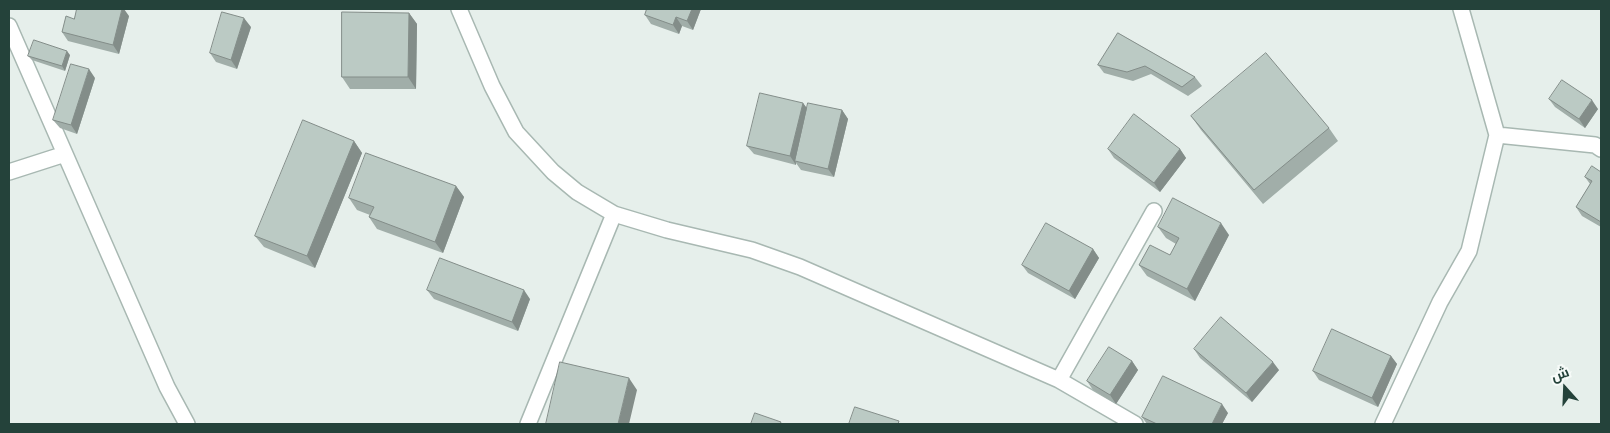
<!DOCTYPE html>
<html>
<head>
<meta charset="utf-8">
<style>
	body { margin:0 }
	#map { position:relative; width:1610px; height:433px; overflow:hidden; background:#e6efeb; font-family:"Work Sans",Cairo,sans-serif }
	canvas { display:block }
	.frame { position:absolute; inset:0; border:10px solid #24423a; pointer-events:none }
	.north { position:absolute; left:1540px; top:363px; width:50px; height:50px; -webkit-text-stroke:4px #f7fbf9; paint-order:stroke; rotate:340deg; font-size:14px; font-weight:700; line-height:20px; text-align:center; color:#24423a }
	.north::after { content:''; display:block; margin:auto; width:18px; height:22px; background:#24423a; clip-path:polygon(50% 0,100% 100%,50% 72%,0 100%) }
</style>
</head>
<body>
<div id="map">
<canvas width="1610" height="433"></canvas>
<div class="frame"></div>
<div class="north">ش</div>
</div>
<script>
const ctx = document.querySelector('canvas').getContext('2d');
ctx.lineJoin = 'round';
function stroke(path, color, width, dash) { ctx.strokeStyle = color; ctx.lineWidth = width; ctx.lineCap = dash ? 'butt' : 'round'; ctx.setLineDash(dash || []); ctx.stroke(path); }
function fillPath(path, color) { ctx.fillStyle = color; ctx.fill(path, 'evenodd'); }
const minor = new Path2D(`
	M459 9 492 86 516 132 553 172 577 192 614 214 667 230 752 250 800 267 1059 380 1135 424
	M1461 9 1497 135
	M9 26 167 387 187 424
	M9 172 65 154
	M1059 380 1154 211
	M528 424 614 214
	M1383 424 1440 302 1469 251 1497 135 1595 145 1601 149`);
stroke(minor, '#a8b8b2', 18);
stroke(minor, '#fff', 15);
fillPath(new Path2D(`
	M647 9H701L693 30 682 26 679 34 651 24 645 15Z
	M409 13 417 24 416 89H350L342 77Z
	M129 16 119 54 68 41 62 32 74 19Z
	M251 27 237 69 216 62 210 53Z
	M1118 33 1195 77 1202 86 1188 96 1151 74 1133 81 1104 73 1098 65Z
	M70 55 65 71 32 60 28 56Z
	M95 78 77 134 60 128 53 120Z
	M1549 99 1598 109 1585 128 1555 107Z
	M803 103 807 109 842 110 848 119 834 177 801 170 796 163V165L754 154 747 146Z
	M1191 116 1329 128 1338 141 1263 204 1201 130Z
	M354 141 362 153 315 268 264 247 255 236Z
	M1108 149H1180L1186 158 1160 192 1114 158Z
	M1601 172V227L1582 216 1576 207 1590 184 1585 177Z
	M456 186 464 197 443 253 377 229 369 217 370 215 357 210 349 198Z
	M1158 227 1229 235 1195 301 1147 276 1139 265 1170 255 1176 244 1166 238Z
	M1093 249 1099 258 1075 299 1028 273 1022 265Z
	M427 290 530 299 518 331 434 299Z
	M1194 349 1279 370 1252 402 1200 358Z
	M1391 356 1397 364 1378 407 1319 380 1313 371Z
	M1132 361 1138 370 1116 404 1093 390 1087 381Z
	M1228 413 1222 424H1147L1142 417Z`), '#a1aea9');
fillPath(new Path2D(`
	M122 9H124L129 16 119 54 113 45Z
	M692 9H701L693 30 687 21Z
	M409 13 417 24 416 89 408 77Z
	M676 17 682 26 679 34 673 25Z
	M244 18 251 27 237 69 231 60Z
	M67 51 70 55 65 71 62 66Z
	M89 69 95 78 77 134 71 125Z
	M1592 100 1598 109 1585 128 1579 119Z
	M803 103 809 111 795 161 796 163V165L790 156Z
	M842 110 848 119 834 177 828 169Z
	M354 141 362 153 315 268 307 256Z
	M1180 149 1186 158 1160 192 1154 183Z
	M456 186 464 197 443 253 435 242Z
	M1221 223 1229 235 1195 301 1187 289Z
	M1093 249 1099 258 1075 299 1069 291Z
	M524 290 530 299 518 331 512 322Z
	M1391 356 1397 364 1378 407 1372 398Z
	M1132 361 1138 370 1116 404 1110 395Z
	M1273 362 1279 370 1252 402 1246 393Z
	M629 378 637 390 629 424H618Z
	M1222 404 1228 413 1222 424H1212Z`), '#838d89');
const building = new Path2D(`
	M77 9H122L113 45 62 32 66 16 74 19Z
	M647 9H692L687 21 676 17 673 25 645 15Z
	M222 12 244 18 231 60 210 53Z
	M342 12 409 13 408 77H342Z
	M1118 33 1195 77 1182 87 1145 66 1127 72 1098 65Z
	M34 40 67 51 62 66 28 56Z
	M1266 53 1329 128 1254 190 1191 116Z
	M71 64 89 69 71 125 53 120Z
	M1562 80 1592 100 1579 119 1549 99Z
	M760 93 803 103 790 156 747 146Z
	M808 103 842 110 828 169 795 161Z
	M1134 114 1180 149 1154 183 1108 149Z
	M303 120 354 141 307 256 255 236Z
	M366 153 456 186 435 242 369 217 374 207 349 198Z
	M1592 166 1601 172V222L1576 207 1592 181 1585 177Z
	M1173 198 1221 223 1187 289 1139 265 1150 245 1170 255 1179 238 1158 227Z
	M1046 223 1093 249 1069 291 1022 265Z
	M440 258 524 290 512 322 427 290Z
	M1221 317 1273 362 1246 393 1194 349Z
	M1332 329 1391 356 1372 398 1313 371Z
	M1109 347 1132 361 1110 395 1087 381Z
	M560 362 629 378 618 424H546Z
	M1163 376 1222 404 1212 424H1157L1142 417Z
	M855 407 899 421 898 424H849Z
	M755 413 781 422 780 424H751Z`);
fillPath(building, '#bbcac4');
stroke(building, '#838d89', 1);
</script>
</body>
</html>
